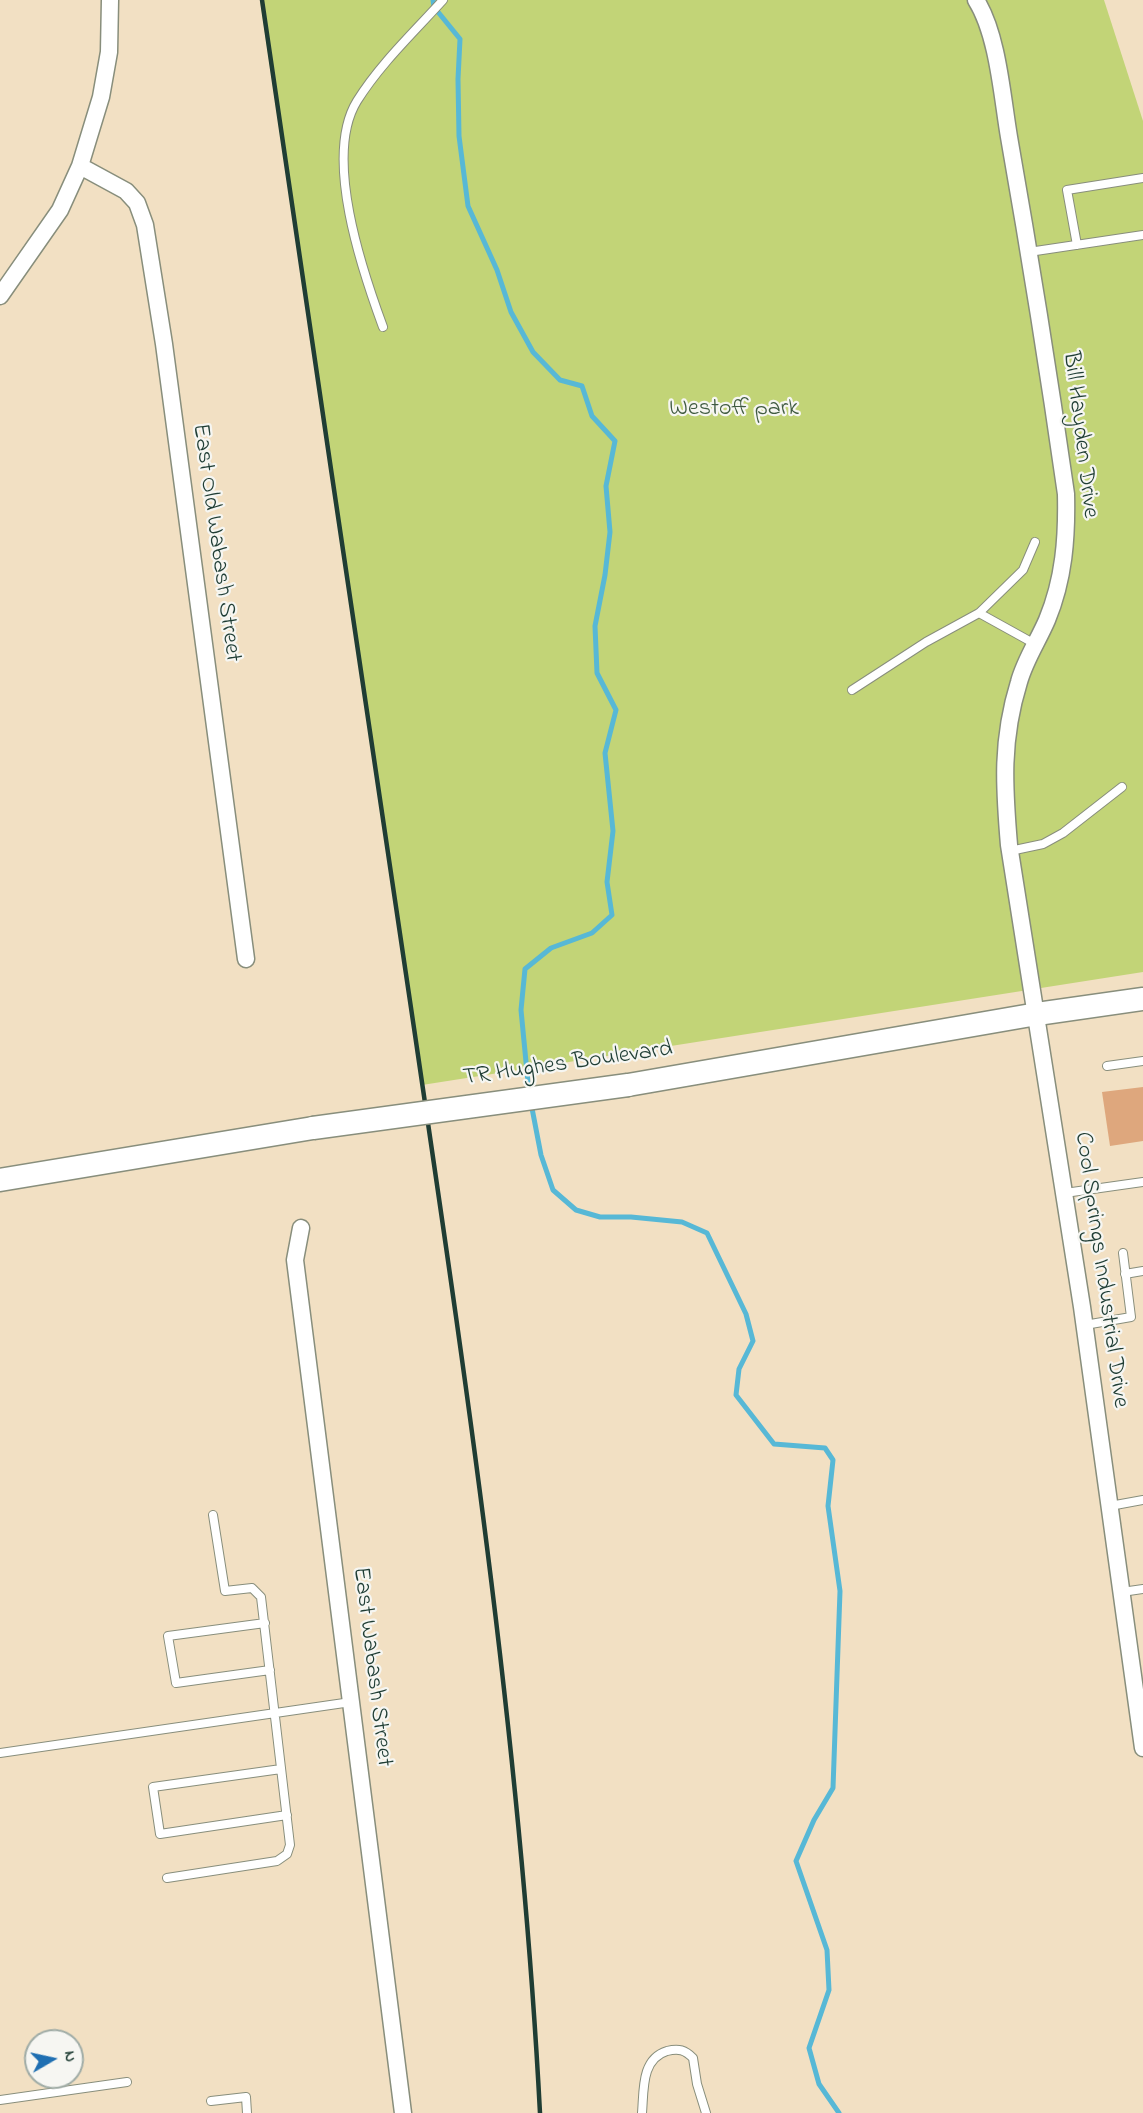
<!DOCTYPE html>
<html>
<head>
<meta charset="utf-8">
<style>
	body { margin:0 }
	#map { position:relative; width:1143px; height:2113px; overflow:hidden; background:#f2e0c3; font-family:"Indie Flower",sans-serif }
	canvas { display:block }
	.north { position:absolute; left:24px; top:2029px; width:60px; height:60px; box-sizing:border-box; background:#f6f6f2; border:2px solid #a0aca6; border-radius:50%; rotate:81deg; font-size:16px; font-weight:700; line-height:24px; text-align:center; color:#1f3d34 }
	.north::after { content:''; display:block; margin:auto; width:21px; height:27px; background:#1f6fb2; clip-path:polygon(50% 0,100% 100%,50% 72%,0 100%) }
</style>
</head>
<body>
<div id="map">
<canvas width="1143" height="2113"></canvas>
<div class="north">N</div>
</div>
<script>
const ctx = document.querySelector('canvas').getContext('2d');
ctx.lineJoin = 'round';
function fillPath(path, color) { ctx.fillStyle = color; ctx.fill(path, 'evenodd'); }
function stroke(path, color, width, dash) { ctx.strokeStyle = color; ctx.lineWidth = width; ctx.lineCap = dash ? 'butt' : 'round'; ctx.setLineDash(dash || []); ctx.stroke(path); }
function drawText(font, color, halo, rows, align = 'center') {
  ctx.font = font + ' "Indie Flower",sans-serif'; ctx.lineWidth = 4.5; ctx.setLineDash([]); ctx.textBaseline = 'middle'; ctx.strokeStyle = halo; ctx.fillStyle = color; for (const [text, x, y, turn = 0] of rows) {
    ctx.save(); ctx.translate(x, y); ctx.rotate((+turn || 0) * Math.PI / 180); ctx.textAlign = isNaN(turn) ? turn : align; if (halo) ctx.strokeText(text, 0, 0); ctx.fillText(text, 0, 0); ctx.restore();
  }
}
fillPath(new Path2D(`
	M260 0H1104L1143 121V972L422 1085Z`), '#c2d477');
stroke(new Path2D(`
	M433 0 434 7 460 39 458 79 459 136 468 206 497 270 511 312 533 352 560 380 582 386 592 416 615 441 606 486 610 532 605 575 595 626 597 673 616 710 605 753 613 831 607 882 612 915 592 933 551 948 525 969 521 1010 529 1093
	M531 1103 541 1155 553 1190 576 1210 600 1217H631L682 1222 707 1233 746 1314 753 1341 739 1369 736 1395 774 1444 825 1448 833 1460 828 1506 840 1591 833 1788 814 1820 796 1861 827 1950 829 1990 809 2048 819 2084 839 2113`), '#57b8d6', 5);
fillPath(new Path2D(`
	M1143 1087V1141L1110 1146 1102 1092Z`), '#dea77d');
const service = new Path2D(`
	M1077 245 1067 190 1143 178
	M1029 252 1143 235
	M383 327C362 270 323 156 357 101 380 64 414 32 443 0
	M979 613 1035 644
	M852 690 926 642 979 613 1023 570 1035 542
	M1010 851 1043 844 1063 833 1122 787
	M1107 1066 1143 1061
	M1065 1193 1143 1182
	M1125 1274 1143 1271
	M1085 1325 1131 1317 1123 1253
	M1110 1506 1143 1500
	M1122 1592 1143 1589
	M265 1623 168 1636 176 1683 270 1670
	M0 1753 351 1702
	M281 1769 153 1787 160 1834 287 1815
	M167 1878 277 1861 287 1854 290 1845 261 1597 252 1588 225 1591 213 1515
	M0 2100 127 2082
	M211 2101 246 2097 247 2113
	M642 2113C644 2090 641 2059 667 2051 679 2048 685 2050 693 2058L697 2084 706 2113`);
const minor = new Path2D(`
	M976 0C998 35 1002 96 1009 137 1030 256 1049 375 1066 494 1067 538 1064 579 1047 620 1038 641 1025 660 1019 682 1001 740 1004 786 1009 845L1082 1307 1143 1748
	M80 166 126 191 137 203 145 225 164 344 246 959
	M0 296 60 210 80 166 101 97 109 52 110 0
	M301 1228 295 1260 403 2113`);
const secondary = new Path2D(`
	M628 1085 1037 1014 1143 999
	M0 1180 313 1128`);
stroke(service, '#888e7c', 10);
stroke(minor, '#888e7c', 19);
stroke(secondary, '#888e7c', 25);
stroke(service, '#fff', 8);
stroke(minor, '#fff', 16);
stroke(secondary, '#fff', 22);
stroke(new Path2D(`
	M262 0C312 343 363 685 414 1028 467 1388 521 1749 540 2113`), '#1f3d34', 4.5);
const secondaryBridge = new Path2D(`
	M313 1128 628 1085`);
stroke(secondaryBridge, '#888e7c', 25, []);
stroke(secondaryBridge, '#fff', 22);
drawText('24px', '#405b41', '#f6f6f2', [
	["Westoff park",734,410]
]);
drawText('24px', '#1f3d34', '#f6f6f2', [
	["Bill Hayden Drive",1079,435,83],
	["East Old Wabash Street",215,543,82],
	["TR Hughes Boulevard",568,1065,-8],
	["Cool Springs Industrial Drive",1100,1270,82],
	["East Wabash Street",371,1667,83]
]);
</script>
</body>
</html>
